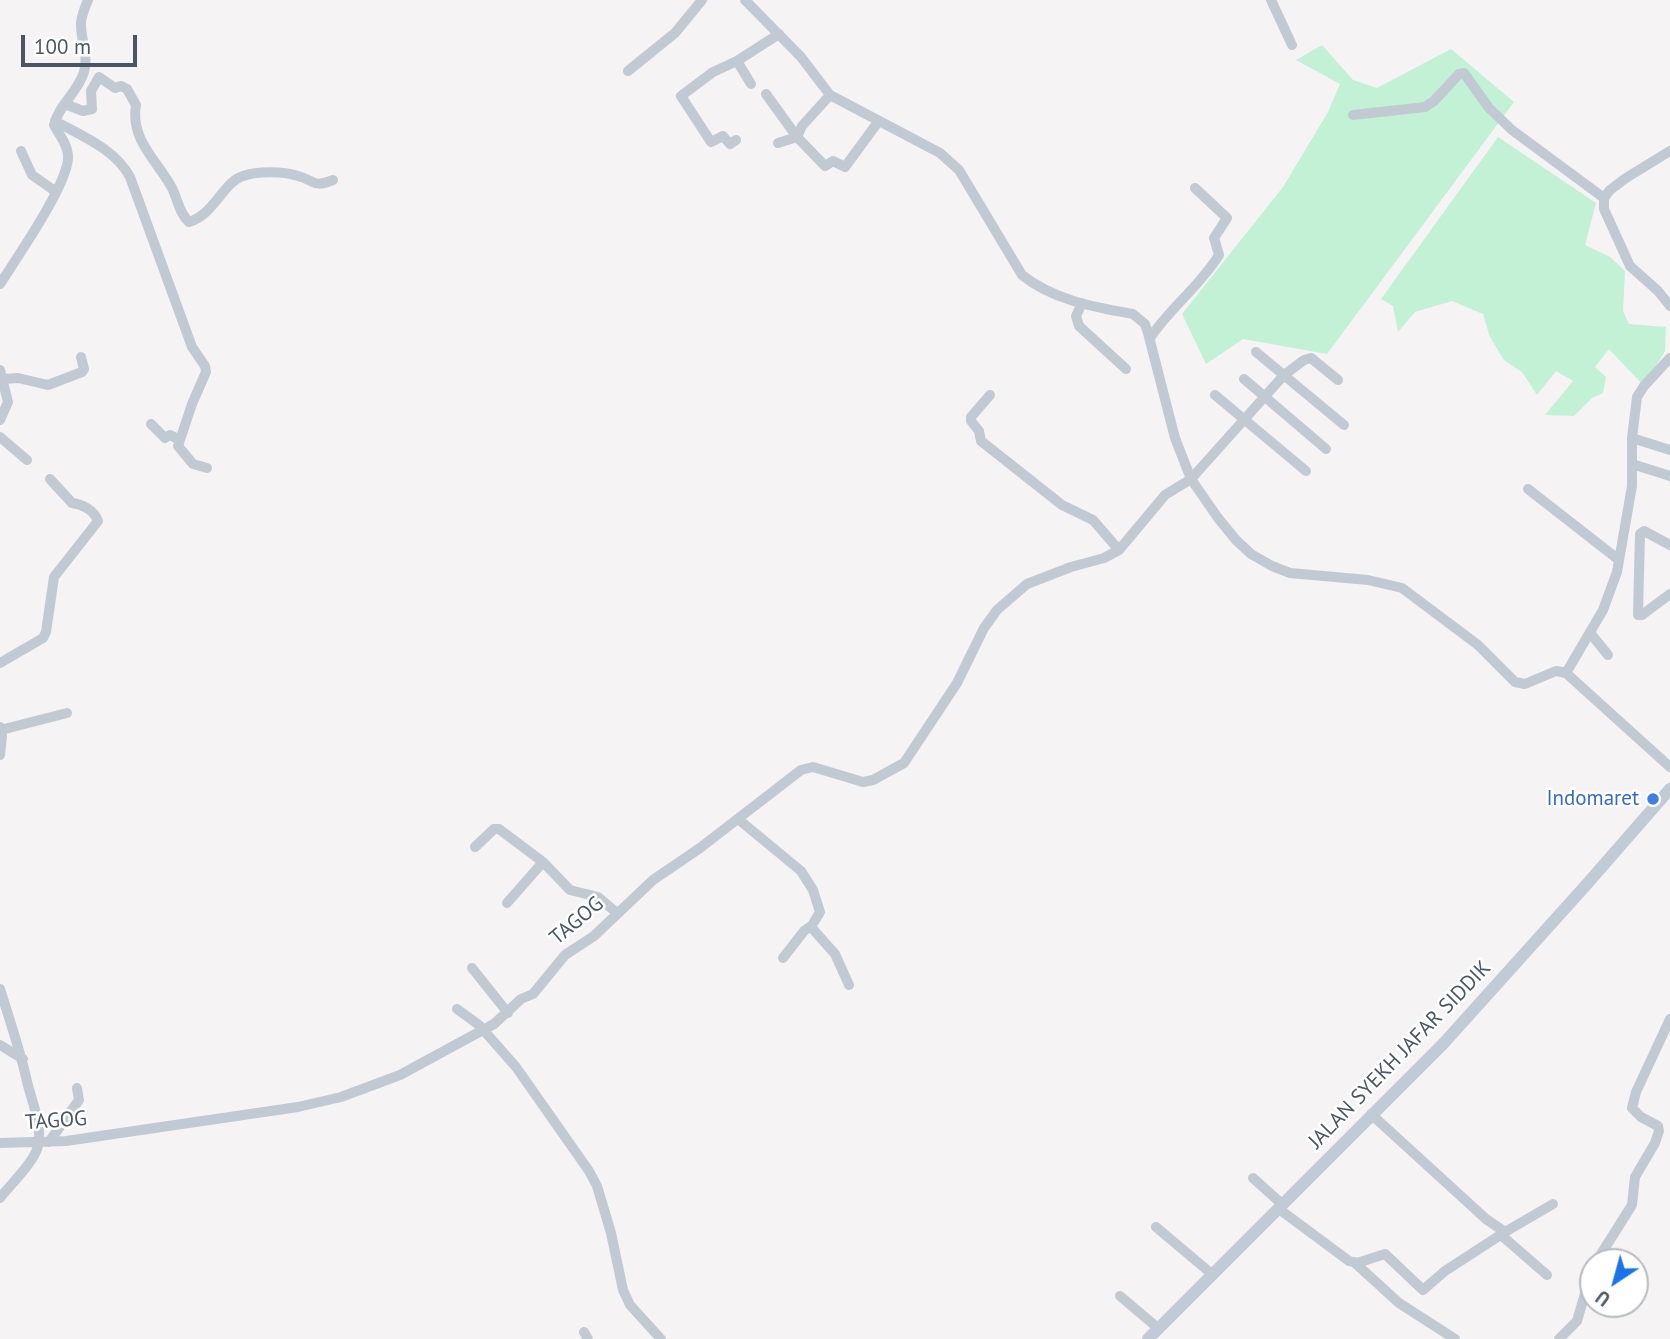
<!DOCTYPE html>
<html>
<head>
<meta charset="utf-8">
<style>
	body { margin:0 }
	#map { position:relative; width:1670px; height:1339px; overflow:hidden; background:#f5f3f3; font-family:"PT Sans",sans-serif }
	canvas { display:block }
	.north { position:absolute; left:1579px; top:1248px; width:70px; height:70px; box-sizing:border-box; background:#fff; border:2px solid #b7bbc0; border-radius:50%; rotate:216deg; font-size:19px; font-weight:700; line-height:28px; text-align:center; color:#4a5661 }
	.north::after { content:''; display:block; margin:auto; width:24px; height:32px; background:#1a73e8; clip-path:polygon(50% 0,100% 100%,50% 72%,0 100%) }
	.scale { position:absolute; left:21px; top:35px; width:116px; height:32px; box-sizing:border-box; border:4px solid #4a5661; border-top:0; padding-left:9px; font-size:21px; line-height:24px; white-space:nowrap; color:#4a5661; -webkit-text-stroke:5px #fff; paint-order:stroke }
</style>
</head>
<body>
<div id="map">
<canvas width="1670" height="1339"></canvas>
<div class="north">U</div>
<div class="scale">100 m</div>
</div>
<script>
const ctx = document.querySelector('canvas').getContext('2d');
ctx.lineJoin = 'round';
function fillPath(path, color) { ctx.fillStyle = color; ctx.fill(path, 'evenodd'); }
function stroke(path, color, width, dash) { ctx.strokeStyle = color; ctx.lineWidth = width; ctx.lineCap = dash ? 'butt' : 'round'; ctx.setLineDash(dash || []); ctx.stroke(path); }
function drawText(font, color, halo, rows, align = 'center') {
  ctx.font = font + ' "PT Sans",sans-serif'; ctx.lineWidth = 5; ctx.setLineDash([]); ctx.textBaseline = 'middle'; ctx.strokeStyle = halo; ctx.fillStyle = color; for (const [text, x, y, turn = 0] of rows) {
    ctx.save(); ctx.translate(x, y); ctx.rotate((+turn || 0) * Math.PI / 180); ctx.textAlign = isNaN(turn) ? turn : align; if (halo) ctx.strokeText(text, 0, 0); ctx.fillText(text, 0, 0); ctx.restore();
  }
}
fillPath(new Path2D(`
	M1322 45 1353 80 1377 88 1451 49 1514 102 1327 354 1243 339 1206 364 1182 314 1283 187 1328 112 1340 84 1296 60Z
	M1498 137 1596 203 1585 245 1610 257 1625 271 1623 311 1629 324 1666 327 1665 351 1644 386 1609 349 1595 367 1606 377 1603 393 1592 398 1574 416 1545 415 1573 381 1556 371 1537 395 1522 372 1504 360 1490 337 1483 314 1452 301 1415 312 1398 332 1393 306 1381 299Z`), '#c3f1d5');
stroke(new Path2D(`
	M745 0 801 57 830 95 940 153 959 170 1022 275C1053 300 1094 307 1133 314L1145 324 1148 333 1175 438 1191 479
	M1271 0 1292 45
	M737 61 751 84
	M628 71 675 33 702 0
	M766 94 797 137 825 166 833 161 845 167 878 122
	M65 104 83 111 92 109 91 91 99 77 115 88 121 86 127 89 136 105C130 140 157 160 172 188 178 200 179 213 189 222 215 214 223 182 243 176 257 171 283 171 298 176 316 181 313 188 333 180
	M1353 115 1425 107 1434 101 1459 74 1464 73 1489 108 1512 130 1604 198
	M55 121C82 136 115 149 130 177L192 347 205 366 206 372 192 404 178 446 193 464 207 468
	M736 140 730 144 723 136 711 142 681 96 713 72 737 61 779 34
	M778 143 797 137 802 126 830 95
	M21 151 32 175 55 191
	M1670 151 1626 178 1610 190 1604 198V209L1630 266 1658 291 1670 306
	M0 284C16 259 71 180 68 155 67 143 59 135 54 125 58 106 78 92 84 72 89 54 80 39 81 22 82 14 85 7 88 0
	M1082 303 1076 316 1079 326 1126 369
	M1150 338C1170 308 1200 286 1219 255L1214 238 1227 218 1195 188
	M1256 352 1344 425
	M0 370 8 402 0 420
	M3 379 18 378 48 385 82 372 84 369 81 357
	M1244 379 1326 449
	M990 395 971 417V421L979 431 981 441 1062 505 1093 520 1119 550
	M1215 395 1306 471
	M151 424 165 438 170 435 180 440
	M0 437 27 460
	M1632 438 1670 450
	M1632 464 1670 476
	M1191 479 1284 375 1304 360 1311 358 1338 380
	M1528 489 1619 560
	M1670 545 1644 531 1640 534 1638 615H1642L1670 594
	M1591 634 1608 655
	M0 663 43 638 46 632 54 577 98 521C94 510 82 504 72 503L50 479
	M1566 673 1603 610 1617 572 1632 486V438L1637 397 1644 386 1670 358
	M0 727 2 736 0 755
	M1 730 67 713
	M738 819 801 871 813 890 820 912 811 927 835 954 849 985
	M475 847 494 829H499L543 862 570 890 598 897 617 913
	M507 903 543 862
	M783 958 804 931 811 926
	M472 968 508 1013
	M0 989C9 1018 19 1047 26 1077 30 1098 43 1123 38 1146 35 1161 10 1185 0 1198
	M457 1009 479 1025 516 1067 589 1171 597 1186 611 1233 623 1290 630 1305 661 1339
	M0 1045 23 1059
	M49 1142 79 1100 77 1088
	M0 1143 66 1141 298 1107 341 1097 400 1075 494 1024 521 999 533 994 565 955 594 936 653 880 700 848 801 770 813 767 863 782 873 780 904 763 957 683 984 628 997 610 1027 584 1071 567 1104 558 1119 550 1165 495 1191 479 1218 518 1236 540 1251 554 1272 566 1290 573 1368 580 1402 588 1478 645 1515 682 1525 684 1556 671 1566 673 1670 767
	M1253 1178 1283 1205
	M1279 1209 1349 1261 1357 1263 1385 1254 1423 1290 1445 1271 1505 1232 1486 1219 1371 1114
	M1156 1227 1213 1275
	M1505 1232 1553 1204
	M1501 1235 1547 1275
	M1354 1262 1399 1303 1455 1339
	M1596 1262 1632 1205 1635 1177 1655 1143 1659 1131 1658 1126 1641 1117 1632 1108 1636 1092 1670 1019
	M1120 1296 1159 1329
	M584 1332 588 1339
	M1559 1339 1577 1321 1593 1266`), '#c1cad2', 10);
stroke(new Path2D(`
	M1148 1339 1443 1044 1587 884 1670 789`), '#c1cbd6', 12);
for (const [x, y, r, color] of [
	[1653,799,7,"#3f7fe0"]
]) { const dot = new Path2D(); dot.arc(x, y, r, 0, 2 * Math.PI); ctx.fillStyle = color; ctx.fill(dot); stroke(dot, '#fff', 2.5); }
drawText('21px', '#366cbe', '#fff', [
	["Indomaret",1639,799]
], 'right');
drawText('21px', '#4a5661', '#fff', [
	["TAGOG",577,921,-40],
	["JALAN SYEKH JAFAR SIDDIK",1400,1055,-46],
	["TAGOG",56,1121,-4]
]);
</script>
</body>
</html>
